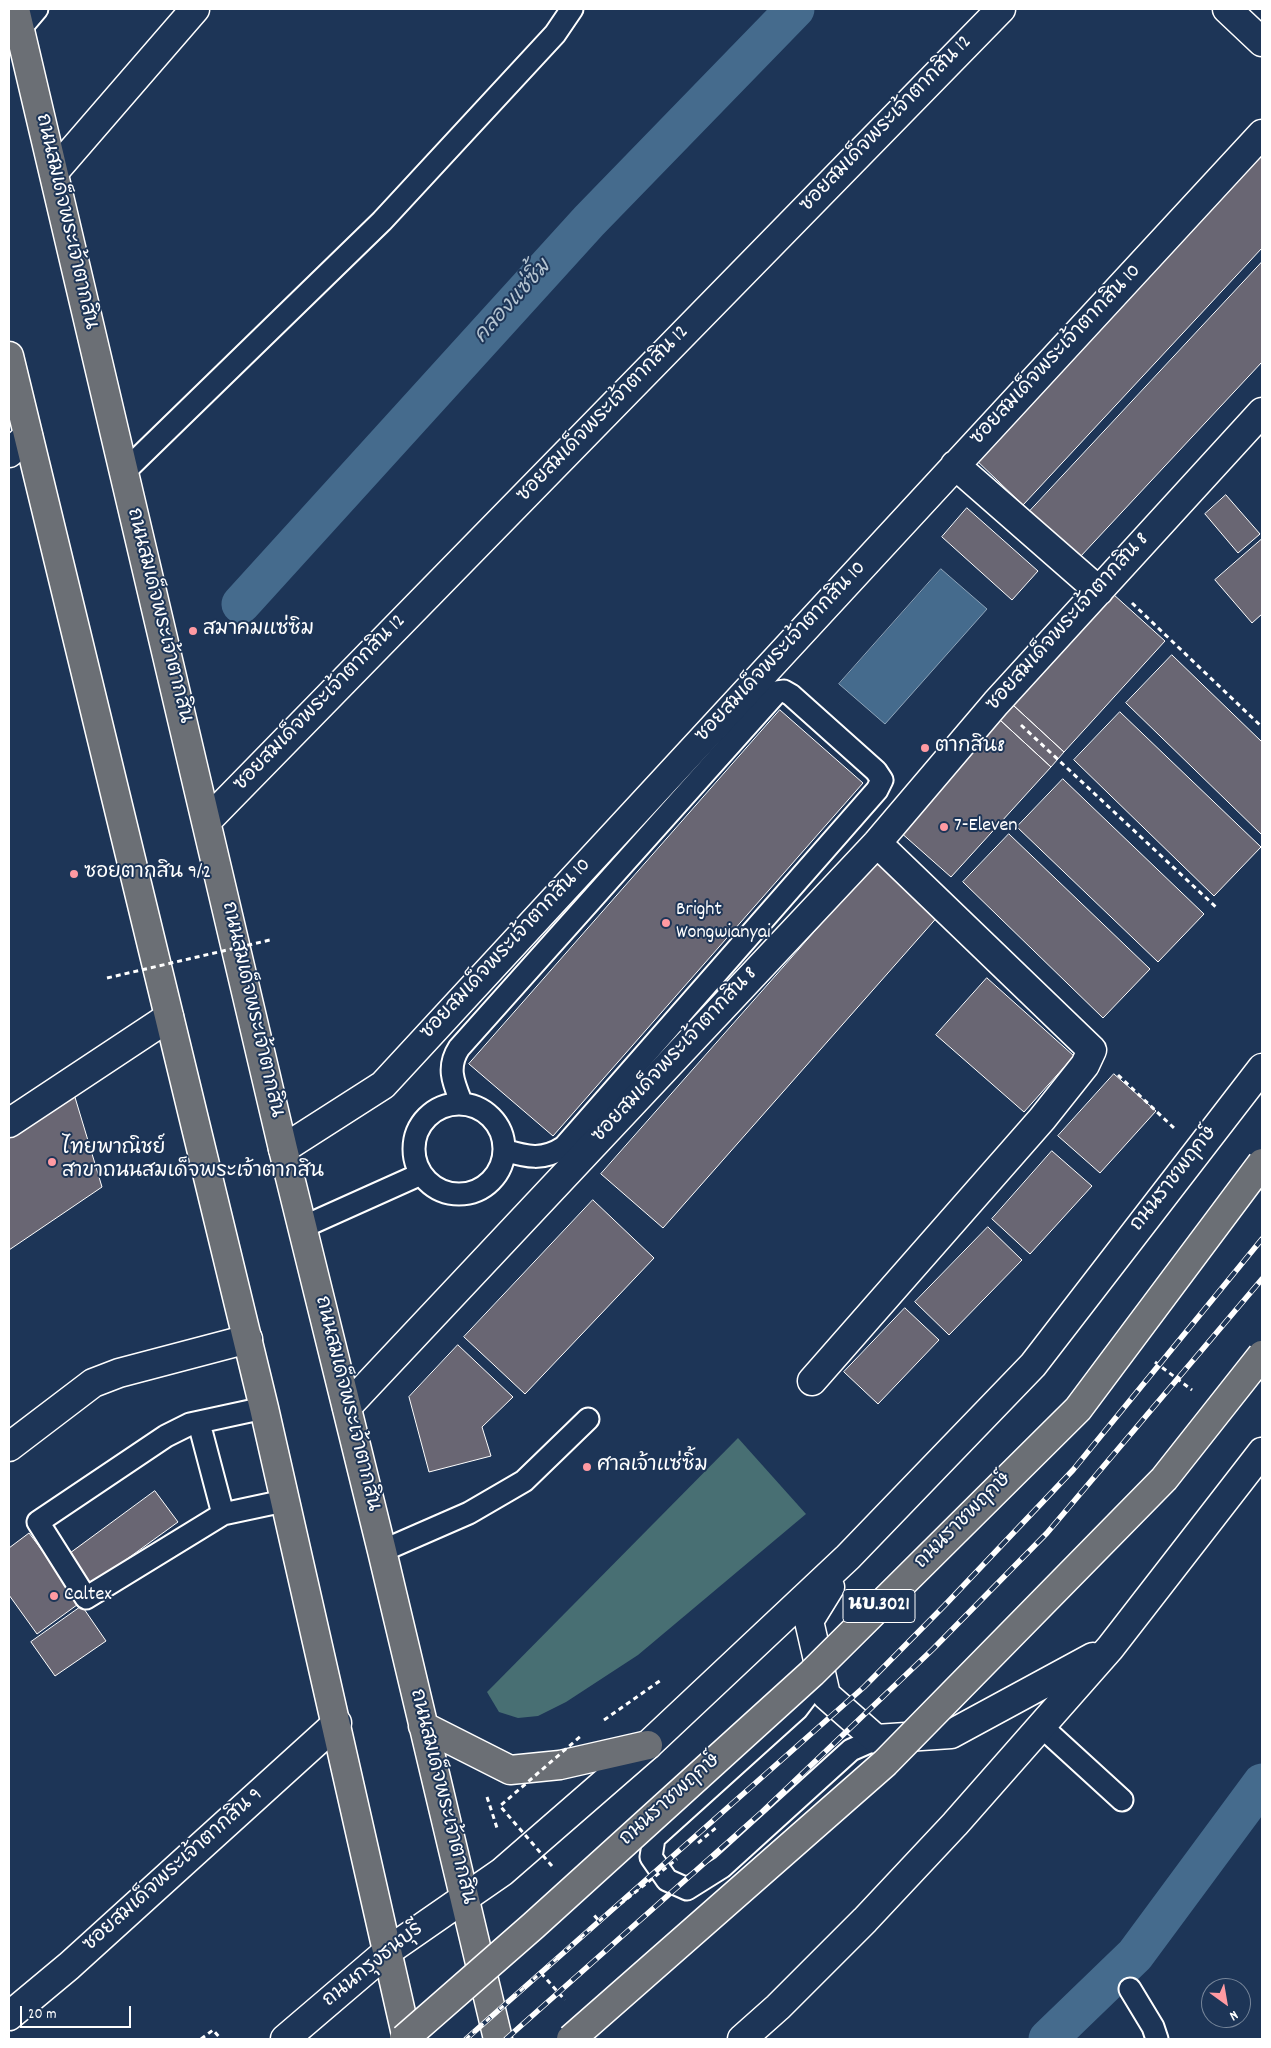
<!DOCTYPE html>
<html>
<head>
<meta charset="utf-8">
<style>
	body { margin:0 }
	#map { position:relative; width:1271px; height:2048px; overflow:hidden; background:#1d3557; font-family:Dekko,sans-serif }
	canvas { display:block }
	.frame { position:absolute; inset:0; border:10px solid #fff; pointer-events:none }
	.north { position:absolute; left:1201px; top:1978px; width:50px; height:50px; box-sizing:border-box; background:#1d3557; border:1px solid #77869a; border-radius:50%; rotate:148deg; font-size:14px; font-weight:700; line-height:20px; text-align:center; color:#fff }
	.north::after { content:''; display:block; margin:auto; width:18px; height:22px; background:#ff9aa2; clip-path:polygon(50% 0,100% 100%,50% 72%,0 100%) }
	.scale { position:absolute; left:20px; top:2006px; width:111px; height:22px; box-sizing:border-box; border:2px solid #fff; border-top:0; padding-left:6px; font-size:15px; line-height:18px; white-space:nowrap; color:#fff; -webkit-text-stroke:4px #1d3557; paint-order:stroke }
</style>
</head>
<body>
<div id="map">
<canvas width="1271" height="2048"></canvas>
<div class="frame"></div>
<div class="north">N</div>
<div class="scale">20 m</div>
</div>
<script>
const ctx = document.querySelector('canvas').getContext('2d');
ctx.lineJoin = 'round';
function fillPath(path, color) { ctx.fillStyle = color; ctx.fill(path, 'evenodd'); }
function stroke(path, color, width, dash) { ctx.strokeStyle = color; ctx.lineWidth = width; ctx.lineCap = dash ? 'butt' : 'round'; ctx.setLineDash(dash || []); ctx.stroke(path); }
function drawText(font, color, halo, rows, align = 'center') {
  ctx.font = font + ' Dekko,"Playpen Sans Thai",sans-serif'; ctx.lineWidth = 4; ctx.setLineDash([]); ctx.textBaseline = 'middle'; ctx.strokeStyle = halo; ctx.fillStyle = color; for (const [text, x, y, turn = 0] of rows) {
    ctx.save(); ctx.translate(x, y); ctx.rotate((+turn || 0) * Math.PI / 180); ctx.textAlign = isNaN(turn) ? turn : align; if (halo) ctx.strokeText(text, 0, 0); ctx.fillText(text, 0, 0); ctx.restore();
  }
}
fillPath(new Path2D(`
	M738 1438 806 1514 638 1655 566 1702 538 1716 518 1718 499 1712 487 1692Z`), '#486f73');
const water = new Path2D(`
	M941 569 987 609 885 724 839 684Z`);
fillPath(water, '#456b8d');
stroke(water, '#8fa6bb', 1);
stroke(new Path2D(`
	M241 604 589 221 795 9
	M1048 2039 1135 1955 1262 1783`), '#456b8d', 39);
const building = new Path2D(`
	M1262 153V248L1023 505 974 458Z
	M1262 262V362L1080 557 1030 511Z
	M1226 495 1260 534 1238 553 1205 514Z
	M967 508 1038 571 1012 600 942 537Z
	M1262 539V614L1252 623 1215 580Z
	M1113 594 1165 641 1064 752 1013 705Z
	M1172 655 1262 742V835L1126 703Z
	M1013 705 1064 752 1051 767 1000 720Z
	M780 710 863 783 553 1136 469 1064Z
	M1120 712 1261 847 1214 896 1074 760Z
	M1000 720 1051 767 951 877 899 831Z
	M1063 779 1204 914 1158 962 1017 827Z
	M1009 834 1150 969 1103 1018 963 882Z
	M878 860 940 914 663 1228 601 1174Z
	M987 978 1074 1056 1024 1112 936 1035Z
	M1114 1074 1156 1111 1100 1173 1058 1136Z
	M74 1094 102 1187 9 1250V1138Z
	M1052 1151 1092 1186 1030 1254 992 1219Z
	M593 1200 654 1258 525 1394 464 1337Z
	M988 1227 1022 1260 949 1335 915 1302Z
	M905 1308 939 1340 878 1404 844 1372Z
	M458 1345 513 1397 482 1427 491 1456 429 1472 409 1397Z
	M155 1491 178 1522 76 1596 81 1602 37 1634 9 1595V1548L29 1533 53 1565Z
	M82 1606 106 1641 55 1676 31 1642Z`);
fillPath(building, '#696673');
stroke(building, '#fff', 1);
const lane = new Path2D(`
	M20 29 37 9
	M123 473 382 221 555 34 572 9
	M414 1149a45 45 0 1 1 90 0a45 45 0 1 1-90 0Z
	M462 1104C454 1084 446 1068 459 1048L777 692 784 691 791 695 876 771 882 780 877 790 564 1147C543 1161 527 1157 504 1150
	M303 1227 421 1174
	M264 1408 190 1424 166 1436 38 1522 86 1598 223 1514 284 1501
	M199 1423 223 1514
	M382 1551 469 1513 524 1481 588 1419
	M815 1672 813 1688 797 1709 654 1838 651 1857 667 1880 687 1889 722 1867 851 1750 876 1739
	M1041 1726 1122 1800
	M1130 1989 1153 2027 1157 2039`);
const street = new Path2D(`
	M1227 9 1262 42
	M54 172 195 9
	M9 453 28 436
	M955 465 1099 591
	M207 821 1001 9
	M9 1123 169 1017
	M283 1149 383 1085 1262 134
	M812 1381 1042 1119 1085 1065 1092 1050 877 843
	M347 1407 877 843 996 703 1262 412
	M9 1447 93 1383 119 1373 248 1339
	M9 2016 69 1966 337 1723`);
const secondary = new Path2D(`
	M830 1587 809 1621 826 1695 876 1739 951 1734 1093 1657
	M285 2039 388 1951 502 1872 648 1745 848 1557 1033 1365 1262 1068
	M742 2039 778 2007 865 1920 955 1824 1110 1648 1262 1452`);
const primary = new Path2D(`
	M15 9 283 1149 382 1551 498 2039
	M9 356 264 1408 407 2039
	M423 1726 510 1770 560 1765 648 1745`);
stroke(lane, '#fff', 25);
stroke(street, '#fff', 31);
stroke(secondary, '#fff', 31);
stroke(primary, '#fff', 31);
stroke(new Path2D(`
	M1132 603 1262 727
	M1021 725 1218 909
	M1118 1075 1175 1129
	M1155 1362 1192 1390
	M604 1720 661 1680
	M487 1797 498 1831
	M698 1843 718 1826
	M541 1973 565 2000
	M201 2039 213 2030 221 2039`), '#fff', 3, [5, 4]);
stroke(lane, '#1d3557', 21);
stroke(street, '#1d3557', 28);
stroke(secondary, '#1d3557', 28);
stroke(primary, '#6b6f75', 28);
const rail = new Path2D(`
	M466 2039 864 1687 945 1605 1073 1470 1262 1239
	M506 2039 762 1812 933 1649 1047 1533 1262 1279`);
stroke(rail, '#fff', 5.5);
stroke(rail, '#1d3557', 4, [11]);
const primaryBridge = new Path2D(`
	M404 2039 533 1926 812 1673 1078 1409 1262 1163
	M571 2039 885 1763 1164 1479 1262 1355`);
stroke(primaryBridge, '#fff', 31, []);
stroke(new Path2D(`
	M107 978 270 940
	M552 1866 500 1806 582 1735
	M599 1921 677 1859
	M466 2039 599 1921 593 1914`), '#fff', 3, [5, 4]);
stroke(primaryBridge, '#6b6f75', 28);
for (const [x, y, r, color] of [
	[193,631,5,"#ff9aa2"],
	[925,748,5,"#ff9aa2"],
	[944,827,5,"#ff9aa2"],
	[74,874,5,"#ff9aa2"],
	[666,923,5,"#ff9aa2"],
	[52,1162,5,"#ff9aa2"],
	[587,1467,5,"#ff9aa2"],
	[54,1596,5,"#ff9aa2"]
]) { const dot = new Path2D(); dot.arc(x, y, r, 0, 2 * Math.PI); ctx.fillStyle = color; ctx.fill(dot); stroke(dot, '#1d3557', 2); }
for (const [x, y, w] of [
	[879,1606,72]
]) { const box = new Path2D(); box.roundRect(x - w / 2, y - 16.5, w, 33, 4); ctx.fillStyle = '#1d3557'; ctx.fill(box); stroke(box, '#fff', 1); }
drawText('bold 19px', '#fff', null, [
	["นบ.3021",879,1606]
]);
drawText('20px', '#fff', '#1d3557', [
	["ซอยสมเด็จพระเจ้าตากสิน 12",887,125,-46],
	["ถนนสมเด็จพระเจ้าตากสิน",65,222,77],
	["ซอยสมเด็จพระเจ้าตากสิน 10",1057,356,-47],
	["ซอยสมเด็จพระเจ้าตากสิน 12",604,415,-46],
	["ถนนสมเด็จพระเจ้าตากสิน",158,616,76],
	["ซอยสมเด็จพระเจ้าตากสิน 8",1069,623,-48],
	["ซอยสมเด็จพระเจ้าตากสิน 10",782,653,-47],
	["ซอยสมเด็จพระเจ้าตากสิน 12",321,704,-46],
	["ซอยสมเด็จพระเจ้าตากสิน 10",507,950,-47],
	["ถนนสมเด็จพระเจ้าตากสิน",251,1010,77],
	["ซอยสมเด็จพระเจ้าตากสิน 8",676,1056,-47],
	["ถนนราชพฤกษ์",1175,1180,-52],
	["ถนนสมเด็จพระเจ้าตากสิน",346,1404,76],
	["ถนนราชพฤกษ์",964,1522,-45],
	["ถนนสมเด็จพระเจ้าตากสิน",441,1797,76],
	["ถนนราชพฤกษ์",671,1801,-42],
	["ซอยสมเด็จพระเจ้าตากสิน 9",174,1871,-42],
	["ถนนกรุงธนบุรี",374,1966,-39]
]);
drawText('20px', '#fff', '#1d3557', [
	["สมาคมแซ่ซิม",203,631],
	["ตากสิน8",935,748],
	["7-Eleven",954,827],
	["ซอยตากสิน 9/2",84,874],
	["Bright",676,911],
	["Wongwianyai",676,934],
	["ไทยพาณิชย์",62,1150],
	["สาขาถนนสมเด็จพระเจ้าตากสิน",62,1173],
	["ศาลเจ้าแซ่ซิ้ม",597,1467],
	["Caltex",64,1596]
], 'left');
drawText('italic 21px', '#b5c4d1', '#1d3557', [
	["คลองแซ่ซิ้ม",514,303,-48]
]);
</script>
</body>
</html>
